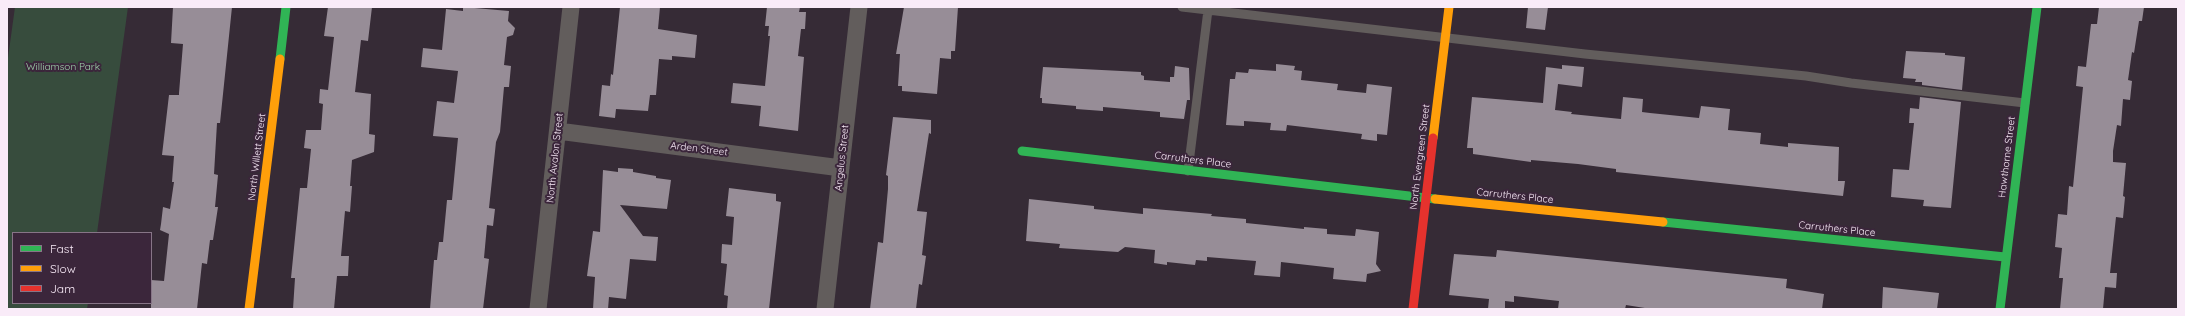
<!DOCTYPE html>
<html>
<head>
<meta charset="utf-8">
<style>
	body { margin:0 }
	#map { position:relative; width:2185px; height:316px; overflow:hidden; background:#362b36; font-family:Quicksand,sans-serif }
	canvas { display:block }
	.frame { position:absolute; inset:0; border:8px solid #f9ebf8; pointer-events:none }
	.legend { position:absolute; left:12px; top:232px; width:140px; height:72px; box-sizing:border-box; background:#3b263b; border:1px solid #877587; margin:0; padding:5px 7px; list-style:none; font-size:12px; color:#f9ebf8 }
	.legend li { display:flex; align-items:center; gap:8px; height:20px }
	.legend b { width:20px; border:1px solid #877587 }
</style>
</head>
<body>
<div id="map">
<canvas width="2185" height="316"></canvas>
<div class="frame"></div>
<ul class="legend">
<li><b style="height:5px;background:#30b455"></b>Fast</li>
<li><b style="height:5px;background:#ff9f0a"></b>Slow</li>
<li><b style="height:5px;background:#e5322d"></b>Jam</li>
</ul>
</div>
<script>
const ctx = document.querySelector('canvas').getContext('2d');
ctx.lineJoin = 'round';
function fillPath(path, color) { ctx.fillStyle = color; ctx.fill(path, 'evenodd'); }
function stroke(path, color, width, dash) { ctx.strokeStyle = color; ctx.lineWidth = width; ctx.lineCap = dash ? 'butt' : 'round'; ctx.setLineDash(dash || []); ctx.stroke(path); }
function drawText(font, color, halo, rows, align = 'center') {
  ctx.font = font + ' Quicksand,sans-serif'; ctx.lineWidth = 4; ctx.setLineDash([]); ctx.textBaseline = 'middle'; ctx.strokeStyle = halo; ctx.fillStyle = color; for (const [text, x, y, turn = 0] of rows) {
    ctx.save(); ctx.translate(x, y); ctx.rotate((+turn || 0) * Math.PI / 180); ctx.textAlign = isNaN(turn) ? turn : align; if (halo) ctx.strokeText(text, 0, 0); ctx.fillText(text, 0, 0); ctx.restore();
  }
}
fillPath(new Path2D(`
	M15 7H128L97 233H13V303H88L87 309H7V65Z`), '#374c3d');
fillPath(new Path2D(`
	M173 7H232L220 123H217L214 174 218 175 215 207H218L213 240H210L207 264 202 263 197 309 151 308V280L164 281 169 234 160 230 161 224 163 207 170 209 174 182H172L174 156 162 155 169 95H179V93L183 44 171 43Z
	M328 7H372L368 41 361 40 355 92 371 94 369 134 375 135 374 152 352 160 350 186H352L350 212 345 211 341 256H349L348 276H337L334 309H293L295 278H291L300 188H307L311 149 304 148 306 130H321L323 104 319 103 320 89 328 90 334 37 324 36Z
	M463 7 509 11 508 21 515 28 513 35 507 37 504 65 511 66 509 87H504L500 132 496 142 489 208 495 209 493 226 487 225 484 258 489 259 483 309H430L434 260H437L439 242H443L447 200H452L458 138 433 136 437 101 454 103 458 71 421 67 423 48 442 50 446 9 463 11Z
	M620 7H660L658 29 697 35 695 58 672 56V60L659 59 656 95H650L648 111 616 109 615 118 599 116 602 85 610 86 611 74 613 75Z
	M767 7H800L799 12H806L805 29H801L798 56 804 57 798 131 759 126 761 106 731 103 733 83 765 86 770 36H768L769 26H765Z
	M904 7H958L955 51H951V59L940 58 937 94 902 91V86H898L900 54H896Z
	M1528 7H1548L1545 30 1526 28Z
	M2099 7H2144L2142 21H2139L2134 53 2132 52 2128 80 2132 81 2130 100 2123 99 2121 126 2117 125 2113 151V162L2126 163 2123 196 2125 197 2123 218 2116 217 2110 273H2117L2116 288 2105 287 2103 309H2060L2063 278H2059L2062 248 2055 247 2058 214 2067 215 2069 186 2073 187 2083 87 2076 86 2078 66 2086 67 2091 24H2097Z
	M1906 51 1945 53V55L1965 57 1962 90 1922 85V82H1915L1916 79 1903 78Z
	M1276 64 1295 66 1294 70 1302 71 1301 80 1338 84 1337 90 1366 93 1367 84 1392 87 1387 135 1377 134V141L1361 139 1362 134 1287 125 1286 131 1270 130 1271 123 1244 121V126L1226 125 1230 79H1235L1236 72 1248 73 1249 69 1276 71Z
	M1562 65 1584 67 1582 87 1558 84 1555 110 1572 112 1571 114 1621 119 1623 97 1643 99 1642 112 1650 113 1699 118 1701 106 1730 109 1728 130 1761 133 1760 144 1788 147V143L1839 147 1838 181H1845L1843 196 1616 172V169L1578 164 1531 160V162L1473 154V148H1467L1472 97 1543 103 1546 67 1562 69Z
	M1175 66 1189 68 1190 100H1187L1184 119 1160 117V112L1103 107V111L1076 109V106L1042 103V98H1040L1043 67 1141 72V75L1144 76V80L1170 82V77H1174Z
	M1920 97 1961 102 1951 208 1923 206 1924 200 1891 197 1893 169 1909 170 1914 123H1909L1910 108 1919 109Z
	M893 117 931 120V134L929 133 917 211 927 212 922 255 926 256 922 285 919 284 916 309H870L878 242 883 243 888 189V176L886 175Z
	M618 168 633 169V172L656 176V178L671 180 667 209 620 205 643 236 658 237 656 261 630 259 626 299 609 297 608 309H593L595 277 587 276 593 231 600 232 603 170 618 172Z
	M729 188 776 194V201L781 202 769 309H727L728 296 724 295 727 264 721 263 722 244 732 245 734 217 726 216Z
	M1029 199 1094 206V209L1143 214V208L1212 214 1211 216 1246 219V223L1304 229V227L1327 229V234L1355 236 1356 229 1379 232 1376 264 1381 271 1367 274 1366 282 1333 279 1334 268 1281 262 1280 277 1254 275 1256 261 1207 257V261L1196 260 1195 265 1167 262V265L1154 263 1155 250 1125 247 1118 252 1059 248 1060 244 1026 241Z
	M1497 250 1787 279 1786 288 1824 294 1822 309H1651L1626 305 1625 309H1558L1559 301 1514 296V302L1505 301V309H1488L1489 299 1449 295 1454 254 1496 257Z
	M1883 287 1939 293 1937 309H1882Z`), '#978d97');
stroke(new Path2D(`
	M1182 7 1585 54 1806 76 1851 83 2025 103
	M1188 171 1208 10`), '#625d5c', 9);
stroke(new Path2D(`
	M558 131 841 168
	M538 309 571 7
	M825 309 859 7`), '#625d5c', 17);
stroke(new Path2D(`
	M280 59 286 7
	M1022 151 1435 199
	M1663 222 2005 257
	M2000 309 2037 7`), '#30b455', 9);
stroke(new Path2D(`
	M1433 138 1449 7
	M1435 199 1663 222
	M249 309 280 59`), '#ff9f0a', 9);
stroke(new Path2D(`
	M1413 309 1433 138`), '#e5322d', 9);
drawText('10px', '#a1d4ad', '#3b263b', [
	["Williamson Park",63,67]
]);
drawText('10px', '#f9ebf8', '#3b263b', [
	["Arden Street",699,149,7],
	["North Willett Street",257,157,-83],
	["North Evergreen Street",1420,157,-83],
	["Hawthorne Street",2007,157,-83],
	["North Avalon Street",555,158,-84],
	["Angelus Street",842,158,-84],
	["Carruthers Place",1193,160,7],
	["Carruthers Place",1515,196,6],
	["Carruthers Place",1837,229,6]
]);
</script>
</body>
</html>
